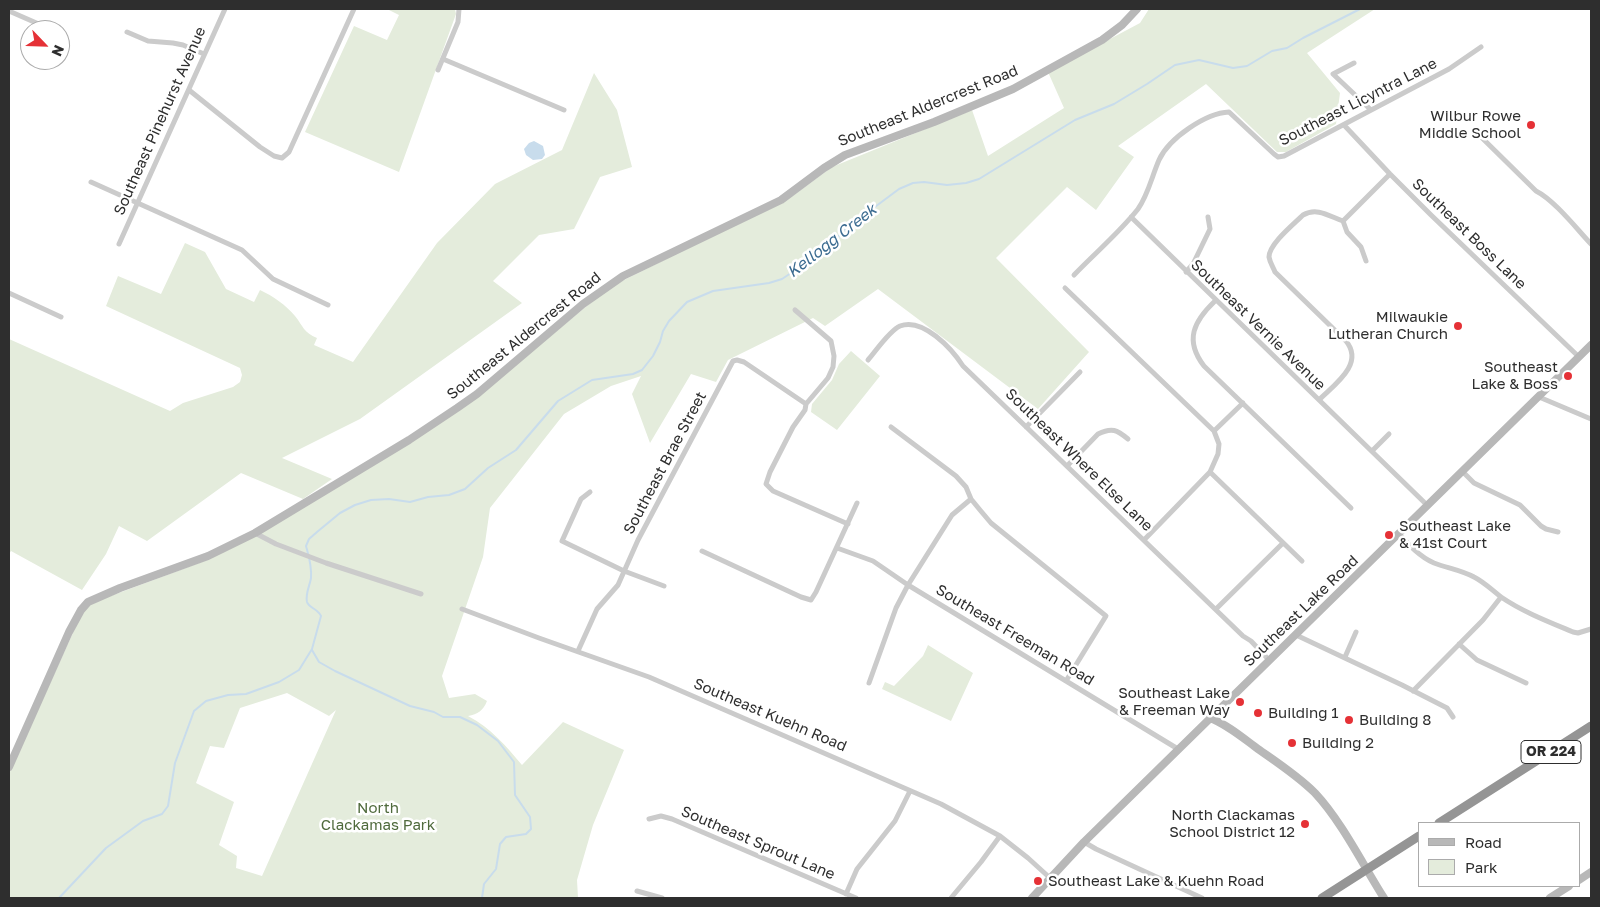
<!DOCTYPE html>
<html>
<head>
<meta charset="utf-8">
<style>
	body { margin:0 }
	#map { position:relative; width:1600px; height:907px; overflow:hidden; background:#fff; font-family:"Golos Text",sans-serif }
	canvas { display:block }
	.frame { position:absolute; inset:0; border:10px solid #2e2e2e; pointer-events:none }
	.legend { position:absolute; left:1418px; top:822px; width:162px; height:65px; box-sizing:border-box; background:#fff; border:1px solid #ababab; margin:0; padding:6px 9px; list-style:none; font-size:15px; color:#2e2e2e }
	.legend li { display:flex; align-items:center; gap:10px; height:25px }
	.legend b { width:25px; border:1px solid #ababab }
	.north { position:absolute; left:20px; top:20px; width:50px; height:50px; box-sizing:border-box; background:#fff; border:1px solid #ababab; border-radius:50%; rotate:114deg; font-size:14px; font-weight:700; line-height:20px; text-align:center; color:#2e2e2e }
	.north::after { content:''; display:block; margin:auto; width:18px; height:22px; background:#e53136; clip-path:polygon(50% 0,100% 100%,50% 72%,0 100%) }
</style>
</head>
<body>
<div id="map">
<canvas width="1600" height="907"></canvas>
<div class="frame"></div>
<ul class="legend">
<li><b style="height:6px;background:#b8b8b8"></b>Road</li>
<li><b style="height:14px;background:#e4ecdc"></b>Park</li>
</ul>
<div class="north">N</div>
</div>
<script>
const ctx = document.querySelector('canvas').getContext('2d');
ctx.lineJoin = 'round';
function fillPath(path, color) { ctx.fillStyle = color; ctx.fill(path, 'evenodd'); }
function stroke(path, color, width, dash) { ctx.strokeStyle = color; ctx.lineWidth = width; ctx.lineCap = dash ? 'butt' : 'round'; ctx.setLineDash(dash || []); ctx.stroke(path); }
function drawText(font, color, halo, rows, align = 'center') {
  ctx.font = font + ' "Golos Text",sans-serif'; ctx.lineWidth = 5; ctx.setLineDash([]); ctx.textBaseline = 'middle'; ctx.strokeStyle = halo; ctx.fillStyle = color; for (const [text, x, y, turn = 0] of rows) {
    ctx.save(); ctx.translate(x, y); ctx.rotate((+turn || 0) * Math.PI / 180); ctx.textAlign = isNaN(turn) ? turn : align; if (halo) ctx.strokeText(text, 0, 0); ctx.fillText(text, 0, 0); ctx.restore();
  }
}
fillPath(new Path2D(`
	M387 9H455L456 14 399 172 305 132 354 26 387 40 399 15Z
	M1149 9H1375L1307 53 1340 93 1336 124 1286 152H1277L1206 84 1118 146 1134 157 1096 210 1067 187 996 258 1089 352 1038 409 878 289 825 326 813 318 728 360 716 382 691 374 650 443 632 394 641 376 611 386 564 414 490 508 483 557 442 676 449 698 475 694 487 701C483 711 478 714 468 716 491 728 506 746 522 765L563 722 624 750 593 825 577 880 578 898H9V773L82 613 89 604 210 559 465 406 610 287 794 195 832 167 972 110 988 156 1064 108 1048 72 1140 23ZM287 693 329 716 336 710 262 876 236 868 237 856 219 845 234 802 196 783 210 746 224 748 240 708Z
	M594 73 617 110 632 167 600 177 574 229 539 235 493 281 522 303 360 419 282 458 332 479 303 499 241 473 147 541 119 526 106 554 82 590 11 551 9 554V339L170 411 183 403 233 387 240 382 242 375 240 368 106 306 118 276 161 294 185 243 205 252 226 289 254 302 260 290C273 296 286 305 295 316 303 326 304 333 317 338L314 345 353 362 437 243 495 184 562 150Z
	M851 351 880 376 837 430 811 412 812 404 832 380 839 364Z
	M928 645 973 673 951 721 882 689 885 682 894 686 923 656Z`), '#e4ecdc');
fillPath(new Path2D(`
	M534 141 543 146 545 155 542 159 533 160 526 155 524 149 529 143Z`), '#c8dcec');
stroke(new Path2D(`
	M312 650 319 662 335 671 410 706 434 712 443 717H460L477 725 498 741 514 762 515 795 530 817 531 829 526 834 506 837 500 844 496 869 484 884 482 898
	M59 898 106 848 143 821 162 814 168 806 175 763 194 711 206 701 228 695 246 694 279 682 299 670 312 649 321 616C318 609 309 608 307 602 305 594 310 585 311 578 312 566 309 557 306 546L309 539 317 532 340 513 355 505 371 500 389 499 410 502 428 497 449 495 465 489 488 468 516 450 558 401 592 380 633 374 642 370 653 356 660 342 663 331 669 321 687 302 713 291 769 283 782 279 824 251 848 227 899 189 913 183 924 182 947 185 966 183 979 179 1075 120 1114 104 1147 84 1175 65 1199 60 1233 68 1247 66 1272 51 1287 48 1303 38 1360 9`), '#c8dcec', 2);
stroke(new Path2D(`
	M9 11 41 25 53 29
	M127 32 148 41 173 43 183 45 204 54
	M443 59 564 110
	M1354 63 1333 74 1371 110
	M438 70 458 22 459 9
	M189 90 260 147 274 156 282 158 289 152 354 9
	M1344 125 1390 174 1431 215 1579 357
	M1475 131 1536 191C1554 200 1576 228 1591 244
	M91 182 242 250 273 279 328 305
	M1131 217 1428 506
	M1343 221 1390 174
	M1343 221 1347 232 1361 247 1366 261
	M119 244 225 9
	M1186 272 1193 264 1210 229 1208 217
	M1074 275C1095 253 1119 233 1138 209 1148 195 1152 176 1159 160 1169 138 1206 113 1229 112L1274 154 1278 157 1284 156 1449 69 1481 47
	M1065 288 1214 431 1219 444 1218 454 1210 472 1144 540
	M9 293 61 317
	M1215 301C1194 321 1184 340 1204 366L1351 508
	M795 310 831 341 834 356 833 367 828 378 806 404 805 410 793 427 770 472 766 484 773 491 848 524
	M868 360C876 351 889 331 900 326 923 317 952 349 963 366L1243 636 1251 641 1269 660
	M1539 397 1591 419
	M1319 400C1334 385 1365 364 1346 341L1275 272C1273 267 1270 263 1269 257 1269 244 1294 224 1303 215 1317 207 1329 216 1343 221
	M891 427 956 476 966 487 971 499 980 510 991 523 1106 616 1066 681
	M1026 427 1080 372
	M1214 431 1243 403
	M1372 451 1389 434
	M1067 466 1098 434C1112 427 1117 430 1128 439
	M1462 471 1474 483 1520 505 1541 526 1546 529 1558 532
	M1210 472 1302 561
	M590 492 581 499 562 541 624 571 664 586
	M255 533 276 544 326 563 421 594
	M1399 534C1409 545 1420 557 1434 563 1447 568 1461 570 1474 577 1484 582 1492 590 1501 597 1523 612 1549 622 1573 632L1578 633 1591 629
	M837 548 873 561 908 585 1178 749
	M702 551 801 597 811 600 816 592 857 503
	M462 609 539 638 649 677 941 804 1000 836 1028 858 1050 878
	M1216 609 1283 543
	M1296 635 1402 685 1447 708 1453 717
	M1459 644 1477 660 1526 683
	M578 651 597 609 618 585 638 540 733 361 737 360 744 362 806 404
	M1345 657 1356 632
	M869 683 896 608 908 585 952 515 971 499
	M1413 691 1483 620 1501 597
	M649 819 661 816 672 819 856 898
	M1084 842 1096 849 1202 898
	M637 891 662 898
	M846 894 857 869 895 821 910 791
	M951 898 981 862 1000 836`), '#cbcbcb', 5);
stroke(new Path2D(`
	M1210 718C1228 725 1243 738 1258 749 1278 763 1298 776 1315 793 1342 822 1363 865 1384 898
	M9 767 69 632 81 610 88 602 120 588 208 556 255 533 409 440 457 408 477 394 583 304 623 276 781 200 824 168 845 155 934 122 1013 89 1102 40 1122 25 1137 9
	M1579 880 1591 872
	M1032 898 1084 842 1591 345
	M1550 898 1569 886`), '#b8b8b8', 8);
stroke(new Path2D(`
	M1439 823 1591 726
	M1322 898 1419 836`), '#959595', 9);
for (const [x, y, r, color] of [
	[1531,125,5,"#e53136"],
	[1458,326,5,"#e53136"],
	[1568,376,5,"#e53136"],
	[1389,535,5,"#e53136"],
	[1240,702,5,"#e53136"],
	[1258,713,5,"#e53136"],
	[1349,720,5,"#e53136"],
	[1292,743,5,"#e53136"],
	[1305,824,5,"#e53136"],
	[1038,881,5,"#e53136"]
]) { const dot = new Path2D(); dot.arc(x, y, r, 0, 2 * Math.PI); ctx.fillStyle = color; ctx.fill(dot); stroke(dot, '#fff', 2); }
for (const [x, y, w] of [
	[1551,752,60]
]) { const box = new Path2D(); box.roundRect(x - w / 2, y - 11.5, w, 23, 4); ctx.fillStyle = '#fff'; ctx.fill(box); stroke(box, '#2e2e2e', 1); }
drawText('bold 14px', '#2e2e2e', null, [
	["OR 224",1551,752]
]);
drawText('15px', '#2e2e2e', '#fff', [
	["Southeast Licyntra Lane",1358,102,-27],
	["Southeast Aldercrest Road",928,106,-22],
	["Southeast Pinehurst Avenue",160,121,-66],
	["Southeast Boss Lane",1469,234,44],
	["Southeast Vernie Avenue",1258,325,44],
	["Southeast Aldercrest Road",524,336,-39],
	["Southeast Where Else Lane",1079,460,44],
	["Southeast Brae Street",665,463,-62],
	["Southeast Lake Road",1301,611,-44],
	["Southeast Freeman Road",1015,635,31],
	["Southeast Kuehn Road",770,715,23],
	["Southeast Sprout Lane",758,843,23]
]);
drawText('15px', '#2e2e2e', '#fff', [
	["Wilbur Rowe",1521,116],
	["Middle School",1521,133],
	["Milwaukie",1448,317],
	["Lutheran Church",1448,334],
	["Southeast",1558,367],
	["Lake & Boss",1558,384],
	["Southeast Lake",1399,526,"left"],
	["& 41st Court",1399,543,"left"],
	["Southeast Lake",1230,693],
	["& Freeman Way",1230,710],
	["Building 1",1268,713,"left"],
	["Building 8",1359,720,"left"],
	["Building 2",1302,743,"left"],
	["North Clackamas",1295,815],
	["School District 12",1295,832],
	["Southeast Lake & Kuehn Road",1048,881,"left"]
], 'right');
drawText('15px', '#4f6a3c', '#fff', [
	["North",378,808],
	["Clackamas Park",378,825]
]);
drawText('italic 16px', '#3c6c91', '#fff', [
	["Kellogg Creek",832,241,-38]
]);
</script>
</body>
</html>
